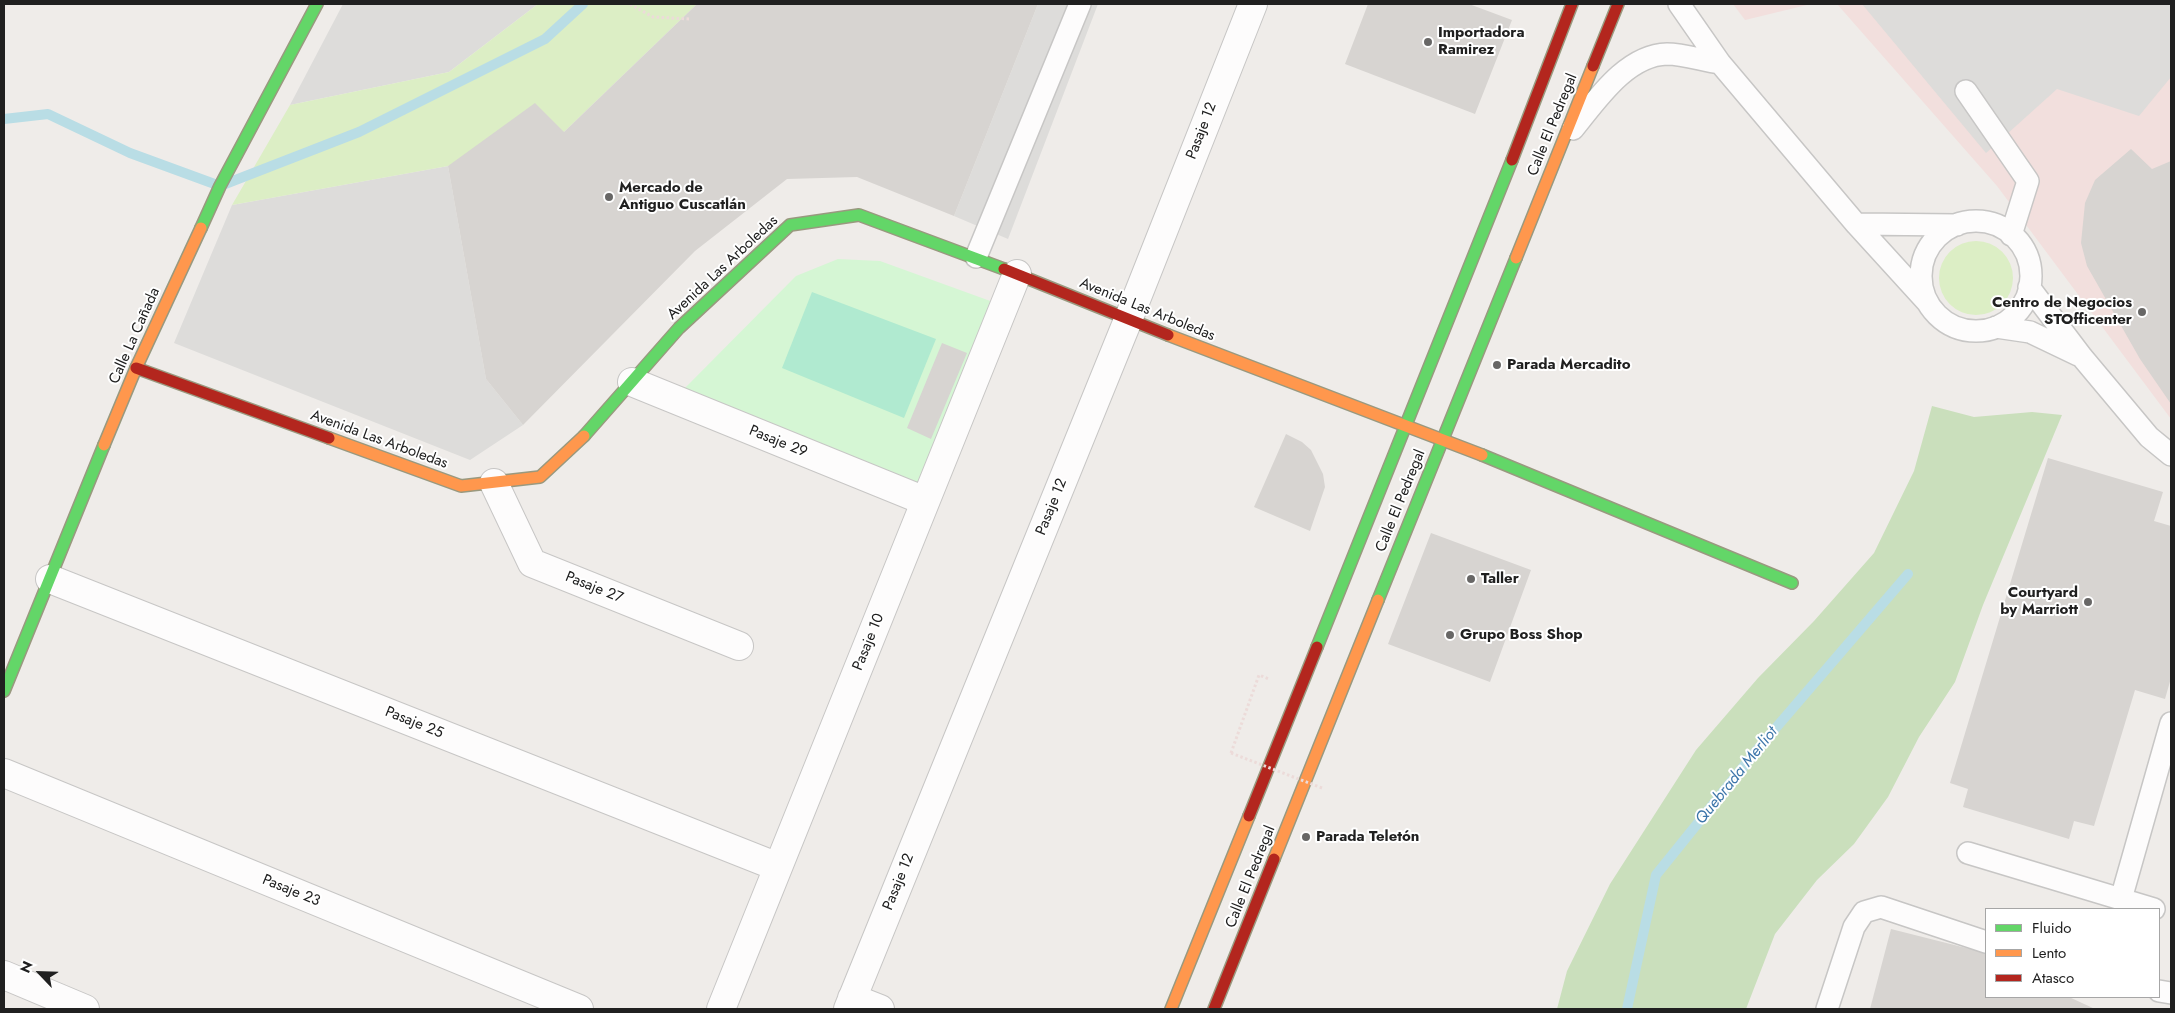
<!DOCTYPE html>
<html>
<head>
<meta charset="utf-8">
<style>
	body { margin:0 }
	#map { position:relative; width:2175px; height:1013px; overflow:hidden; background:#efece9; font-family:Jost,sans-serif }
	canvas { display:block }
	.frame { position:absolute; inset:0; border:5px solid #202020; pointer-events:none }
	.legend { position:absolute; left:1985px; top:908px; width:175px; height:90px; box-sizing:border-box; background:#fff; border:1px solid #a6a6a6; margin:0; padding:6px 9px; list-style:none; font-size:15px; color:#202020 }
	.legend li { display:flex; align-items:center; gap:10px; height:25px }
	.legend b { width:25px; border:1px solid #a6a6a6 }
	.north { position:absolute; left:15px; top:948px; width:50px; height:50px; -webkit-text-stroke:4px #fff; paint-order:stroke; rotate:294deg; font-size:14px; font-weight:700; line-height:20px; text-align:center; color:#202020 }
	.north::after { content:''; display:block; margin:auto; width:18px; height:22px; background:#202020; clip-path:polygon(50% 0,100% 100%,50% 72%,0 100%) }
</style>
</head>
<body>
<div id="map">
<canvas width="2175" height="1013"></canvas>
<div class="frame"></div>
<ul class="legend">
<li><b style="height:6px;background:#63d668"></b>Fluido</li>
<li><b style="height:6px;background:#ff974d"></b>Lento</li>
<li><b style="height:6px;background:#b3261e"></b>Atasco</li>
</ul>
<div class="north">N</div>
</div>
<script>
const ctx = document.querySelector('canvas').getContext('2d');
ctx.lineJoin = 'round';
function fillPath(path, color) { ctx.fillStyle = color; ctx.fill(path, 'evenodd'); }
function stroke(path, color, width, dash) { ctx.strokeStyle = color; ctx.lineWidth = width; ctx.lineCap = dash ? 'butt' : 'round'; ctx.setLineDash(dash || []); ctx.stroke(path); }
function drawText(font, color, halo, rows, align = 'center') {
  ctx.font = font + ' Jost,sans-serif'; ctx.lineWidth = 4; ctx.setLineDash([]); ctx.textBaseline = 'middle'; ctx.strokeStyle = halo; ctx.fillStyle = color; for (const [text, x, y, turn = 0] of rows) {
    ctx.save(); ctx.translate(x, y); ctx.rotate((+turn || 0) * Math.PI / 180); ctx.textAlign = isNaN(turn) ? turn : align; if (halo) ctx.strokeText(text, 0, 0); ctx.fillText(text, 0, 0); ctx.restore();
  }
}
fillPath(new Path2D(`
	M1733 4H1811L1745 20Z
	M1837 4H2171V419L1997 186Z`), '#f2dfdd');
fillPath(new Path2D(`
	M343 4H538L449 72 290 105Z
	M1038 4H1098L1008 239 954 216Z
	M1862 4H2171V77L2139 116 2057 89 1986 153Z
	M448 166 486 379 523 425 470 460 174 343 232 205Z`), '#dddcda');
fillPath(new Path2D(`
	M538 4H697L564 132 448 166 232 205 290 105 449 72Z
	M1939 278a37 37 0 1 1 74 0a37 37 0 1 1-74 0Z`), '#dceec5');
fillPath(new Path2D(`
	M1932 406 1974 417 2032 412 2062 415 1983 605 1955 682 1919 737 1888 797 1854 844 1817 880 1775 934 1746 1009H1557L1567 971 1610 884 1696 750 1758 678 1814 621 1874 553 1914 471Z`), '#cadfbc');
fillPath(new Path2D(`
	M838 259 880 261 993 302 918 486 682 391 796 276Z`), '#d5f6d4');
fillPath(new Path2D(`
	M812 292 936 339 904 418 782 368Z`), '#b0ead0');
stroke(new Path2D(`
	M4 119 48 114 130 153 220 186 359 132 545 39 583 4
	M1627 1009 1656 875 1756 751 1908 574`), '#b9dde5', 10);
fillPath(new Path2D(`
	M697 4H1038L954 216 857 177 787 179 695 251 523 425 486 379 448 166 535 103 564 132Z
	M1368 4H1469L1512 20 1475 114 1345 64Z
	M2131 149 2152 169 2171 161V404L2140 359 2087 266 2081 243 2085 203 2095 180Z
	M942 343 967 353 931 439 907 428Z
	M1286 434 1302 442 1311 450 1323 474 1325 487 1310 531 1254 507Z
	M2048 458 2163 492 2154 521 2171 526V678L2165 699 2135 690 2094 826 2074 821 2069 839 1963 807 1968 789 1950 783Z
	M1431 533 1531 570 1490 682 1388 644Z
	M1891 929 1986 953V997H2069L2095 1009H1870Z`), '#d7d4d1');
const lane = new Path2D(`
	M1679 4 1720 63 1856 224 1928 303
	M1966 91 2028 181 2011 235
	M1573 129C1596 101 1626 55 1667 54 1684 54 1704 61 1720 63
	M1921 276a55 55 0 1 1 110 0a55 55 0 1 1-110 0Z
	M1856 224 1957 225
	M976 257 1080 4
	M2029 287 2082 357 2149 437 2171 455
	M1996 327 2030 332 2078 355
	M1968 853 2154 909
	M2121 899 2171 723
	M2159 991 2171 993
	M1827 1009 1854 927 1864 912 1881 907 1986 942`);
const street = new Path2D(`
	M632 382 925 501
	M494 483 532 563 739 646
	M50 579 778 867
	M4 773 579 1009
	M4 975 85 1009
	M852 998 880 1009
	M721 1009 1017 274
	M848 1009 1128 320 1253 4`);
const fast = new Path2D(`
	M201 228 220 186 317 4
	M584 436 679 328 790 225 859 215 1004 269
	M1482 455 1792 583
	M1378 600 1516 258
	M1317 647 1512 160
	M4 691 104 445`);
const slow = new Path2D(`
	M1516 258 1593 66
	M1168 335 1482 455
	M329 438 461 486 540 477 584 436
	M104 445 136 368 201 228
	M1274 859 1378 600
	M1171 1009 1249 816`);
const jam = new Path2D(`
	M1593 66 1618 4
	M1512 160 1572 4
	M1004 269 1168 335
	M136 368 329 438
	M1249 816 1317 647
	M1214 1009 1274 859`);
stroke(lane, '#c7c6c5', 24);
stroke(street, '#c7c6c5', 30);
stroke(fast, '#99997f', 14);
stroke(slow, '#99997f', 14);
stroke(jam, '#99997f', 14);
stroke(new Path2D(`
	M630 4 653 17 690 19
	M1231 753 1259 675 1269 679`), '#ecdbd9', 3, [2.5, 2.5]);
stroke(lane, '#fdfcfc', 21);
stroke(street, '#fdfcfc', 28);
stroke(fast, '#63d668', 11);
stroke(slow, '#ff974d', 11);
stroke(jam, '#b3261e', 11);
stroke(new Path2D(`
	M1231 753 1322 788`), '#ecdbd9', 3, [2.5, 2.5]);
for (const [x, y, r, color] of [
	[1428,42,5,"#686766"],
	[609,197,5,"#686766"],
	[2142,312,5,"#686766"],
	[1497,365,5,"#686766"],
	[1471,579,5,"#686766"],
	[2088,602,5,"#686766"],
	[1450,635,5,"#686766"],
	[1306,837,5,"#686766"]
]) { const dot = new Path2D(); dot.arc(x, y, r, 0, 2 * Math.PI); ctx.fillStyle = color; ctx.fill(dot); stroke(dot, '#fff', 2); }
drawText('bold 15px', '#202020', '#fff', [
	["Importadora",1438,33],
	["Ramirez",1438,50],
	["Mercado de",619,188],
	["Antiguo Cuscatlán",619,205],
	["Centro de Negocios",2132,303,"right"],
	["STOfficenter",2132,320,"right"],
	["Parada Mercadito",1507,365],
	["Taller",1481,579],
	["Courtyard",2078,593,"right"],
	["by Marriott",2078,610,"right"],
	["Grupo Boss Shop",1460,635],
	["Parada Teletón",1316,837]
], 'left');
drawText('15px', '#202020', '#fff', [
	["Calle El Pedregal",1553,125,-68],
	["Pasaje 12",1202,131,-69],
	["Avenida Las Arboledas",723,268,-43],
	["Avenida Las Arboledas",1147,310,22],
	["Calle La Cañada",135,336,-66],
	["Avenida Las Arboledas",379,440,20],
	["Pasaje 29",778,442,22],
	["Calle El Pedregal",1401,501,-68],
	["Pasaje 12",1052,507,-68],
	["Pasaje 27",594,588,22],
	["Pasaje 10",869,642,-68],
	["Pasaje 25",414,723,22],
	["Calle El Pedregal",1251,877,-68],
	["Pasaje 12",899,882,-68],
	["Pasaje 23",291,891,22]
]);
drawText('italic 16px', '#3d76aa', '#fff', [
	["Quebrada Merliot",1737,776,-51]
]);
</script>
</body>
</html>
